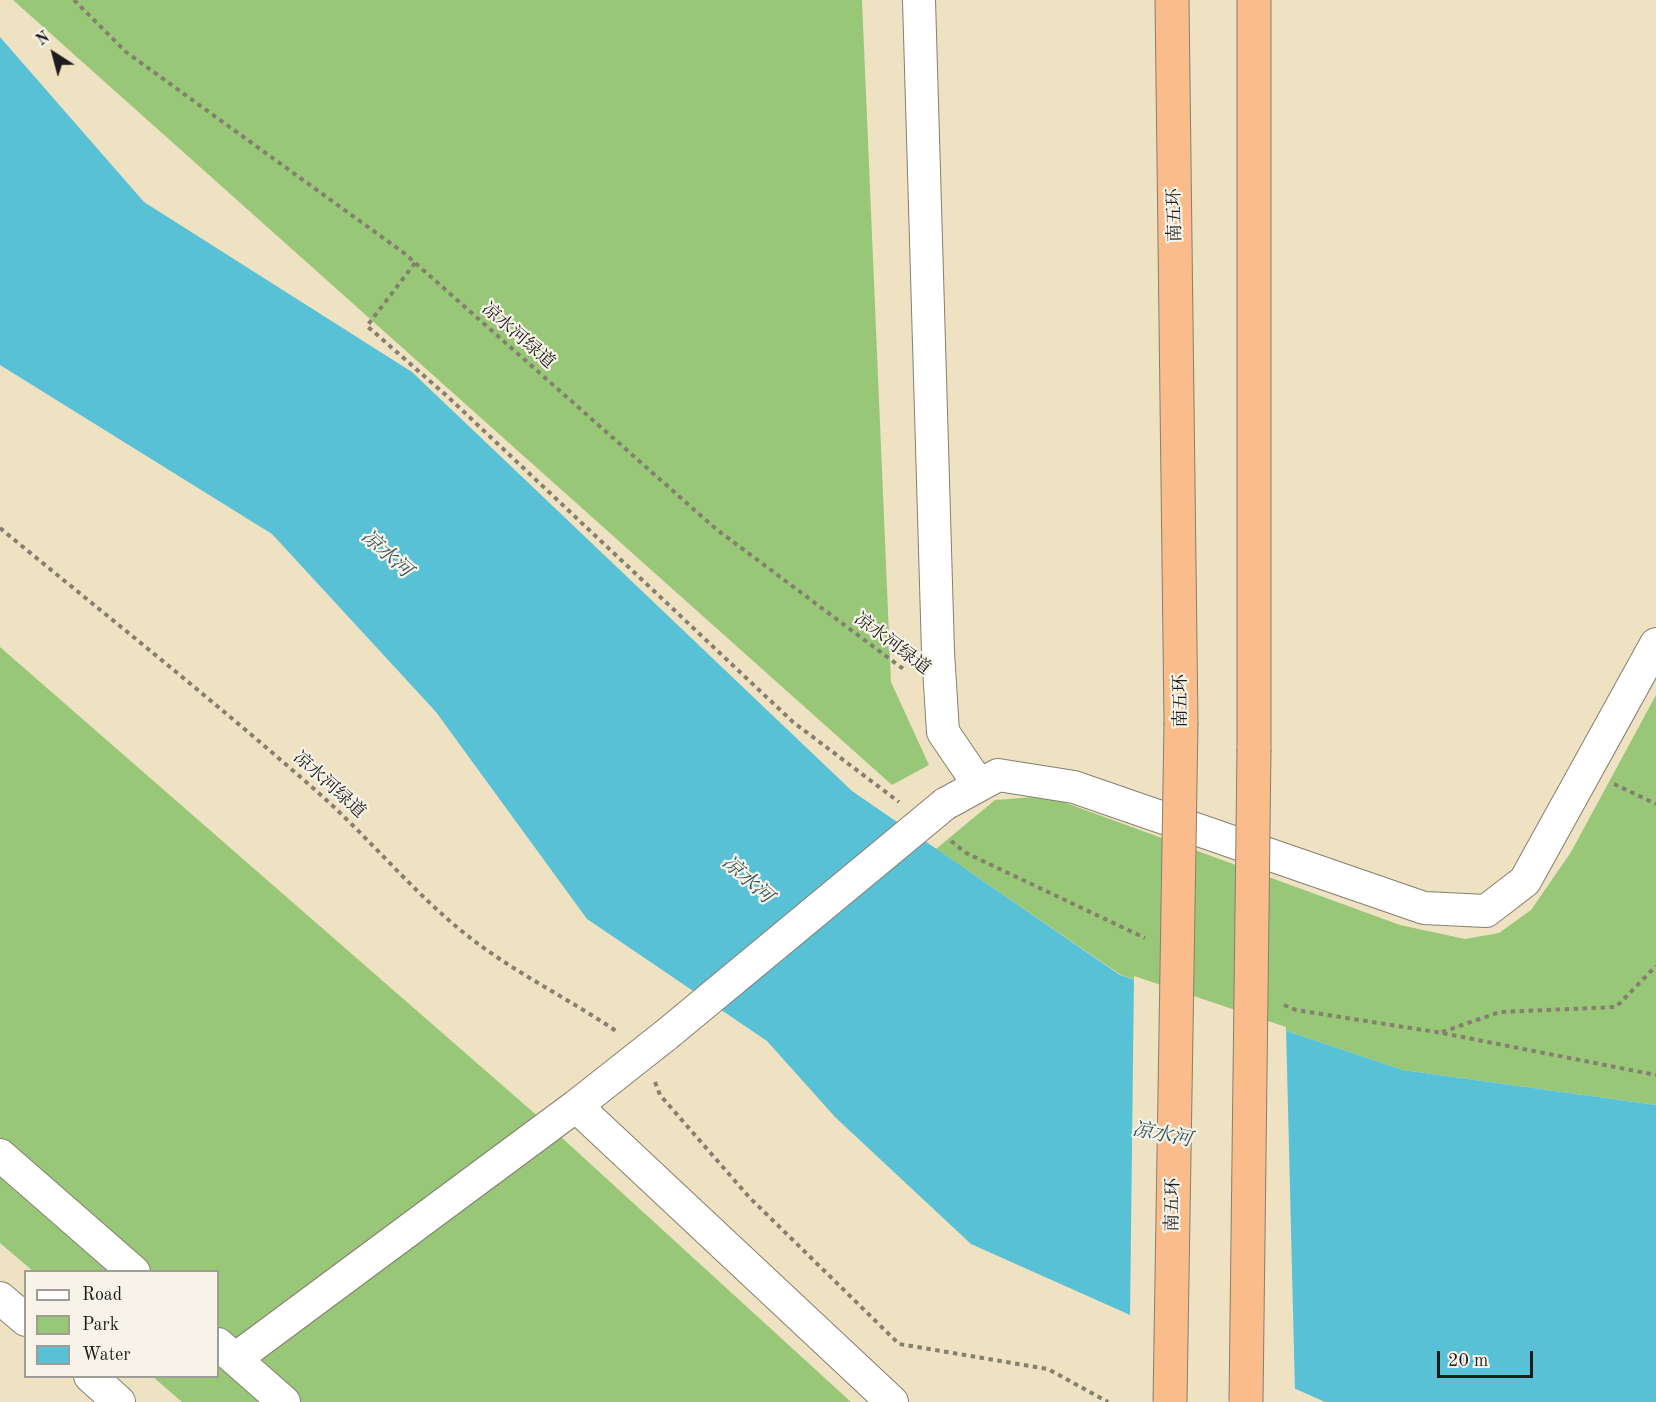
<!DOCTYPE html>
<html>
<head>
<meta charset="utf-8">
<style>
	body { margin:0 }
	#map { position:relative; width:1656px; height:1402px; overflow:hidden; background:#eee2c3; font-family:"Old Standard TT",serif }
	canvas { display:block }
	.legend { position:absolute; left:24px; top:1270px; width:195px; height:108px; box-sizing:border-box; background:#f7f3e8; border:2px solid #9f9d96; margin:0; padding:8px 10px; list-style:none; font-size:18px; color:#1c1c1c }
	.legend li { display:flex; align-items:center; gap:12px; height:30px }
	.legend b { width:30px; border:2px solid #9f9d96 }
	.north { position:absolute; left:24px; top:24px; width:60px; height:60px; -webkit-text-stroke:4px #f7f3e8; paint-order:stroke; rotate:324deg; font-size:16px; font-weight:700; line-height:24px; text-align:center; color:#1c1c1c }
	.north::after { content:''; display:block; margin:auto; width:21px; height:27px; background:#1c1c1c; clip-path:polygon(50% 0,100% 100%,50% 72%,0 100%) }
	.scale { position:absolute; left:1437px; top:1351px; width:96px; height:27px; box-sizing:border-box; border:3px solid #1c1c1c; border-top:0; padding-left:8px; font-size:18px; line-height:21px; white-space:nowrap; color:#1c1c1c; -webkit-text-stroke:4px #f7f3e8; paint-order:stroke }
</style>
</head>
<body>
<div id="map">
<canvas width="1656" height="1402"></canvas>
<ul class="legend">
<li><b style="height:8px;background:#fff"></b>Road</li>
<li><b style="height:16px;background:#98c877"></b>Park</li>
<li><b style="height:16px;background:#59c1d5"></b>Water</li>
</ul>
<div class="north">N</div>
<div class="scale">20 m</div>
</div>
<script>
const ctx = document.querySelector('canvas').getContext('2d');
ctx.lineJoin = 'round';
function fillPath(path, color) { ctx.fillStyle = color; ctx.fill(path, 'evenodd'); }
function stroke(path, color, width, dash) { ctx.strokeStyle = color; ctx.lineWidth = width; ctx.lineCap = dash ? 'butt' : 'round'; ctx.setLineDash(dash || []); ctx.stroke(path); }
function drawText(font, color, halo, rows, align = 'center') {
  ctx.font = font + ' "Old Standard TT","Noto Serif SC",serif'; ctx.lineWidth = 4.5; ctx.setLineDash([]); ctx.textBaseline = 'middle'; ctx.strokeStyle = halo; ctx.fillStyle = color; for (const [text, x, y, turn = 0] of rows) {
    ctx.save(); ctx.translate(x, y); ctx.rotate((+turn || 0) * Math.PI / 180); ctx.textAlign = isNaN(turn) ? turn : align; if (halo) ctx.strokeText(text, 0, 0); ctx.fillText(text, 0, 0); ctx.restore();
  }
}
fillPath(new Path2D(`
	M13 0H862L891 682 929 765 892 785Z
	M0 647 549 1126 851 1402H182L153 1377 218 1376V1272L33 1271 0 1243Z
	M1656 695V1105L1403 1070 1121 975 936 849 995 800 1047 796 1400 925 1465 939 1499 933 1531 910 1571 852Z`), '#98c877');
fillPath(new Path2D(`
	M0 37 144 202 412 372 852 791 1120 975 1403 1070 1656 1105V1402H1325L971 1244 835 1117 767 1041 587 919 436 712 272 534 0 365Z`), '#59c1d5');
fillPath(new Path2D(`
	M1134 976 1286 1027 1295 1392 1130 1318Z`), '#eee2c3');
const minor = new Path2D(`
	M919 0 938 652 943 732 979 785
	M945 804 998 775 1074 787 1424 908 1486 911 1525 881 1656 644
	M576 1106 892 1402
	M0 1155 134 1272
	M0 1298 26 1320
	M218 1344 284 1402
	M235 1359 576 1106 666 1035
	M90 1376 119 1402`);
const highway = new Path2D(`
	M1172 0 1181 722
	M1254 0V749`);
stroke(minor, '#857f70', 34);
stroke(highway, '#857f70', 35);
stroke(new Path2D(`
	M74 0 126 52 404 253 716 529 906 671
	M415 263 367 326 447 396 793 722 899 802
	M0 528C108 617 217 703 322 796 373 842 418 898 473 940 519 975 571 1000 619 1033
	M1614 784 1656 804
	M951 841 966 853 1145 938
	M1284 1005 1296 1010 1442 1033 1656 1075
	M1442 1032 1500 1012 1616 1007 1656 966
	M655 1082 660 1095 749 1197 899 1344 1048 1369 1108 1402`), '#857f70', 4, [4.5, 4.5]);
stroke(minor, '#fff', 32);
stroke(highway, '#f9bc8a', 33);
const minorBridge = new Path2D(`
	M666 1035 945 804`);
const highwayBridge = new Path2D(`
	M1170 1402 1181 722
	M1246 1402 1254 749`);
stroke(minorBridge, '#857f70', 34, []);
stroke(highwayBridge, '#857f70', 35, []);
stroke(minorBridge, '#fff', 32);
stroke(highwayBridge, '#f9bc8a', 33);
drawText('18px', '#1c1c1c', '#f7f3e8', [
	["南五环",1175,215,-91],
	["凉水河绿道",518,336,41],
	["凉水河绿道",892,644,37],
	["南五环",1181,701,-90],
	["凉水河绿道",329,785,42],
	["南五环",1173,1205,-89]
]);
drawText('italic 20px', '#31565d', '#f7f3e8', [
	["凉水河",386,554,42],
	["凉水河",747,880,42],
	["凉水河",1162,1135,11]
]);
</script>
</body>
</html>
